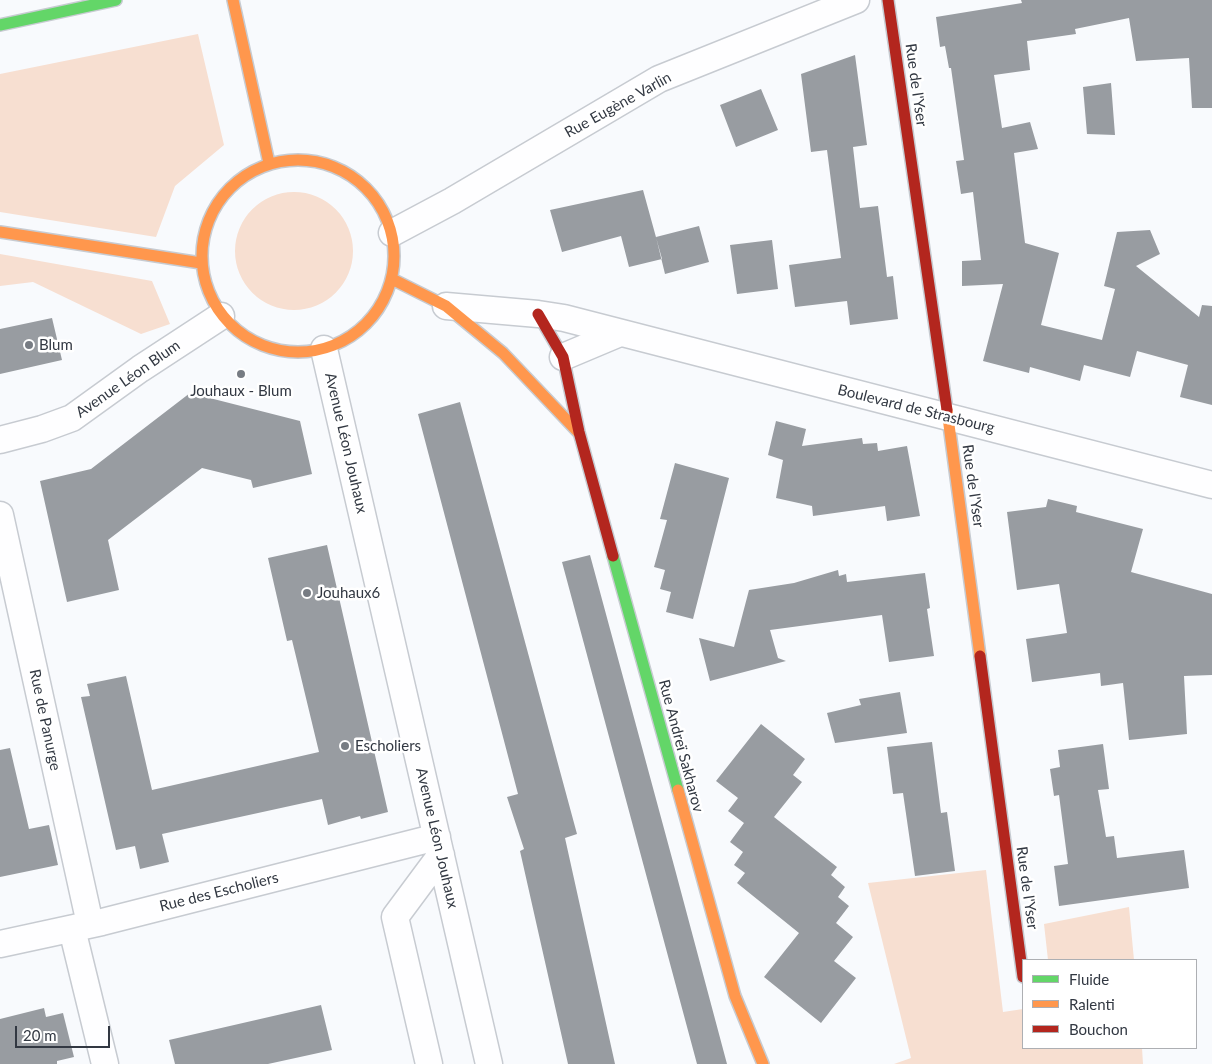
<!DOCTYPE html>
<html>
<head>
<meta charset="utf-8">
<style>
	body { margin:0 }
	#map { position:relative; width:1212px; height:1064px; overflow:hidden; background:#f8fafd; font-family:Lato,sans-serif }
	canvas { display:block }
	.legend { position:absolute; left:1022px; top:959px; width:175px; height:90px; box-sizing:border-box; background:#fff; border:1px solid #adafb3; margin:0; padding:6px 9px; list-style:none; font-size:15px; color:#323842 }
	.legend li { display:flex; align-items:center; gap:10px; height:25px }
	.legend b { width:25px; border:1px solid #adafb3 }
	.scale { position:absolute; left:15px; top:1026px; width:95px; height:22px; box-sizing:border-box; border:2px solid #323842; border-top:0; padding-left:6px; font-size:15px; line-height:18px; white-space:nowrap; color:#323842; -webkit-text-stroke:4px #fff; paint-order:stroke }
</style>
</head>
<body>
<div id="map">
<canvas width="1212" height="1064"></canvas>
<ul class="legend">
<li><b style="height:6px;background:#63d668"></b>Fluide</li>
<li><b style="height:6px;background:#ff974d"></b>Ralenti</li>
<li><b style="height:6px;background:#b3261e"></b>Bouchon</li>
</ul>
<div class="scale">20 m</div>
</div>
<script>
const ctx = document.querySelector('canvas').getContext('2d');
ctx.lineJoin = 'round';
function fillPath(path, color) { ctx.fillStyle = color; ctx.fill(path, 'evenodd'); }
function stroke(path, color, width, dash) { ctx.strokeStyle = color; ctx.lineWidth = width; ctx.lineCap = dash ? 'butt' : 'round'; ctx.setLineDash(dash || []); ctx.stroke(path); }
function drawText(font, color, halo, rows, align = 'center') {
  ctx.font = font + ' Lato,sans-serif'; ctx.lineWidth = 5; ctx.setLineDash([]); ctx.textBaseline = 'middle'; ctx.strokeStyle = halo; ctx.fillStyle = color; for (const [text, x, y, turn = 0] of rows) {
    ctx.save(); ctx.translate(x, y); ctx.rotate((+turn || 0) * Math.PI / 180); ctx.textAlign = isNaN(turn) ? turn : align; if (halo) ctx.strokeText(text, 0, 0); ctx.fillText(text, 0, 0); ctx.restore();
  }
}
fillPath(new Path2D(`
	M198 34 224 145 175 186 156 237 0 212V74Z
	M235 251a59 59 0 1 1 118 0a59 59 0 1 1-118 0Z
	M0 254 152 281 170 324 141 334 33 282 0 286Z
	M986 870 1003 1012 1023 1009V1048H1142L1143 1064H894L911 1058 868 883Z
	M1129 907 1134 960H1048L1044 924Z`), '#f7dfd1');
fillPath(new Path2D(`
	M1021 0H1212V108H1192L1189 58 1136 61 1129 18 1075 29 1076 34 1027 41 1030 70 994 75 1002 128 1030 122 1038 149 1014 153 1025 243 1059 253 1041 325 1102 340 1115 289 1104 286 1117 232 1150 230 1160 254 1136 266 1199 317 1202 305 1212 306V405L1180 397 1188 365 1137 351 1130 377 1084 365 1080 381 1030 367 1029 373 983 361 1003 284 962 286V261L981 260 973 192 961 194 956 161 964 160 951 68H949L945 46 940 47 936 17 1022 3Z
	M855 55 867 145 853 147 860 208 878 206 887 277 893 276 898 319 850 325 847 301 795 307 789 265 841 258 827 150 811 152 801 74Z
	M1111 83 1115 135 1087 134 1083 87Z
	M761 89 778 130 736 147 720 105Z
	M643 190 662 259 629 267 621 236 562 252 550 210Z
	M699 226 709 262 665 274 656 237Z
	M772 240 778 289 737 294 730 245Z
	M52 318 62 360 0 374V329Z
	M190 393 300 421 312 474 253 488 251 480 202 468 108 540 119 590 67 602 40 481 91 469Z
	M460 402 577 834 565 838 615 1064H568L520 851 524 849 507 797 518 794 418 414Z
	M776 421 806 429 802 446 862 438 863 444 877 443 878 451 907 446 920 516 887 521 885 506 813 516 812 506 776 498 783 460 768 455Z
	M675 463 729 478 693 619 666 612 671 592 660 589 665 570 654 567 667 520 660 519Z
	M1048 499 1077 506 1076 512 1143 529 1131 572 1212 594V675L1184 676 1187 734 1129 740 1123 683 1101 686 1100 673 1032 682 1026 639 1067 633 1059 584 1017 590 1007 512 1046 507Z
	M327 545 388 812 361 819 360 816 328 825 322 799 162 834 169 862 140 869 135 846 116 850 81 697 90 696 87 684 126 676 152 790 319 752 292 640 287 641 268 558Z
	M590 555 676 873 727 1064H697L562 562Z
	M838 570 839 576 846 574 847 582 925 573 930 608 927 609 934 656 889 662 882 615 770 630 778 658 786 661 710 681 699 638 734 647 749 590 794 583Z
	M900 692 907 733 835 743 827 713 861 705 859 699Z
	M761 724 805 759 793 775 802 782 774 817 837 867 831 875 845 887 838 897 849 906 836 923 853 937 834 961 856 978 821 1023 764 977 799 933 737 883 745 873 734 865 743 852 730 842 744 823 728 811 738 798 716 781Z
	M932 742 941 813 947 812 955 871 915 876 903 793 893 794 887 747Z
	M1103 744 1109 789 1098 790 1106 837 1114 836 1117 858 1184 850 1189 888 1059 906 1054 866 1068 864 1059 795 1054 796 1050 769 1060 767 1058 750Z
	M10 748 29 829 49 825 58 865 0 877V750Z
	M321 1005 332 1050 268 1064H175L169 1040Z
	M44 1008 46 1017 63 1013 74 1057 57 1061V1064H0V1019Z`), '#989ca1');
const street = new Path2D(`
	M392 233 452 201 659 79 856 0
	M446 306 538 314 564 318 1212 485
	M324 349 489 1064
	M563 357 620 333
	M0 440 42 429 72 418 140 369 221 316
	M0 515 90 924
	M72 929 105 1064
	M0 944 102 922 437 837
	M429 1064 395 917 441 855`);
const fast = new Path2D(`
	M0 25 116 0
	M613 556 678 790`);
const slow = new Path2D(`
	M233 0 269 163
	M202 256a96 96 0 1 1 192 0a96 96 0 1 1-192 0Z
	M0 232 201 263
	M392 279 446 306 503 353 578 432
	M947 410 980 656
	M678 790 735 996 763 1064`);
const jam = new Path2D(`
	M888 0 947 410
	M538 314 563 357 579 432 613 556
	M980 656 1023 977`);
stroke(street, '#c7cbd1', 29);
stroke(fast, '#c7cbd1', 14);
stroke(slow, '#c7cbd1', 14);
stroke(jam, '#c7cbd1', 14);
stroke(street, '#fefeff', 26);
stroke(fast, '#63d668', 11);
stroke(slow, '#ff974d', 11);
stroke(jam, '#b3261e', 11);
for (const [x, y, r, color] of [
	[29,345,5,"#777c83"],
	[241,374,5,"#777c83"],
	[307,593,5,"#777c83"],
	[345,746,5,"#777c83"]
]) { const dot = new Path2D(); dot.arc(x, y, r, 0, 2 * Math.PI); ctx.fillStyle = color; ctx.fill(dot); stroke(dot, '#fff', 2); }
drawText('15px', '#323842', '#fff', [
	["Rue de l'Yser",916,85,82],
	["Rue Eugène Varlin",618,105,-29],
	["Avenue Léon Blum",128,379,-35],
	["Boulevard de Strasbourg",916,409,14],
	["Avenue Léon Jouhaux",346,443,77],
	["Rue de l'Yser",973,486,82],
	["Rue de Panurge",45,720,78],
	["Rue Andreï Sakharov",681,746,75],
	["Avenue Léon Jouhaux",437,838,77],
	["Rue de l'Yser",1027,888,82],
	["Rue des Escholiers",219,892,-14]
]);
drawText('15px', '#323842', '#fff', [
	["Blum",39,345],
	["Jouhaux - Blum",241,391,"center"],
	["Jouhaux6",317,593],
	["Escholiers",355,746]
], 'left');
</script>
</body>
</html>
